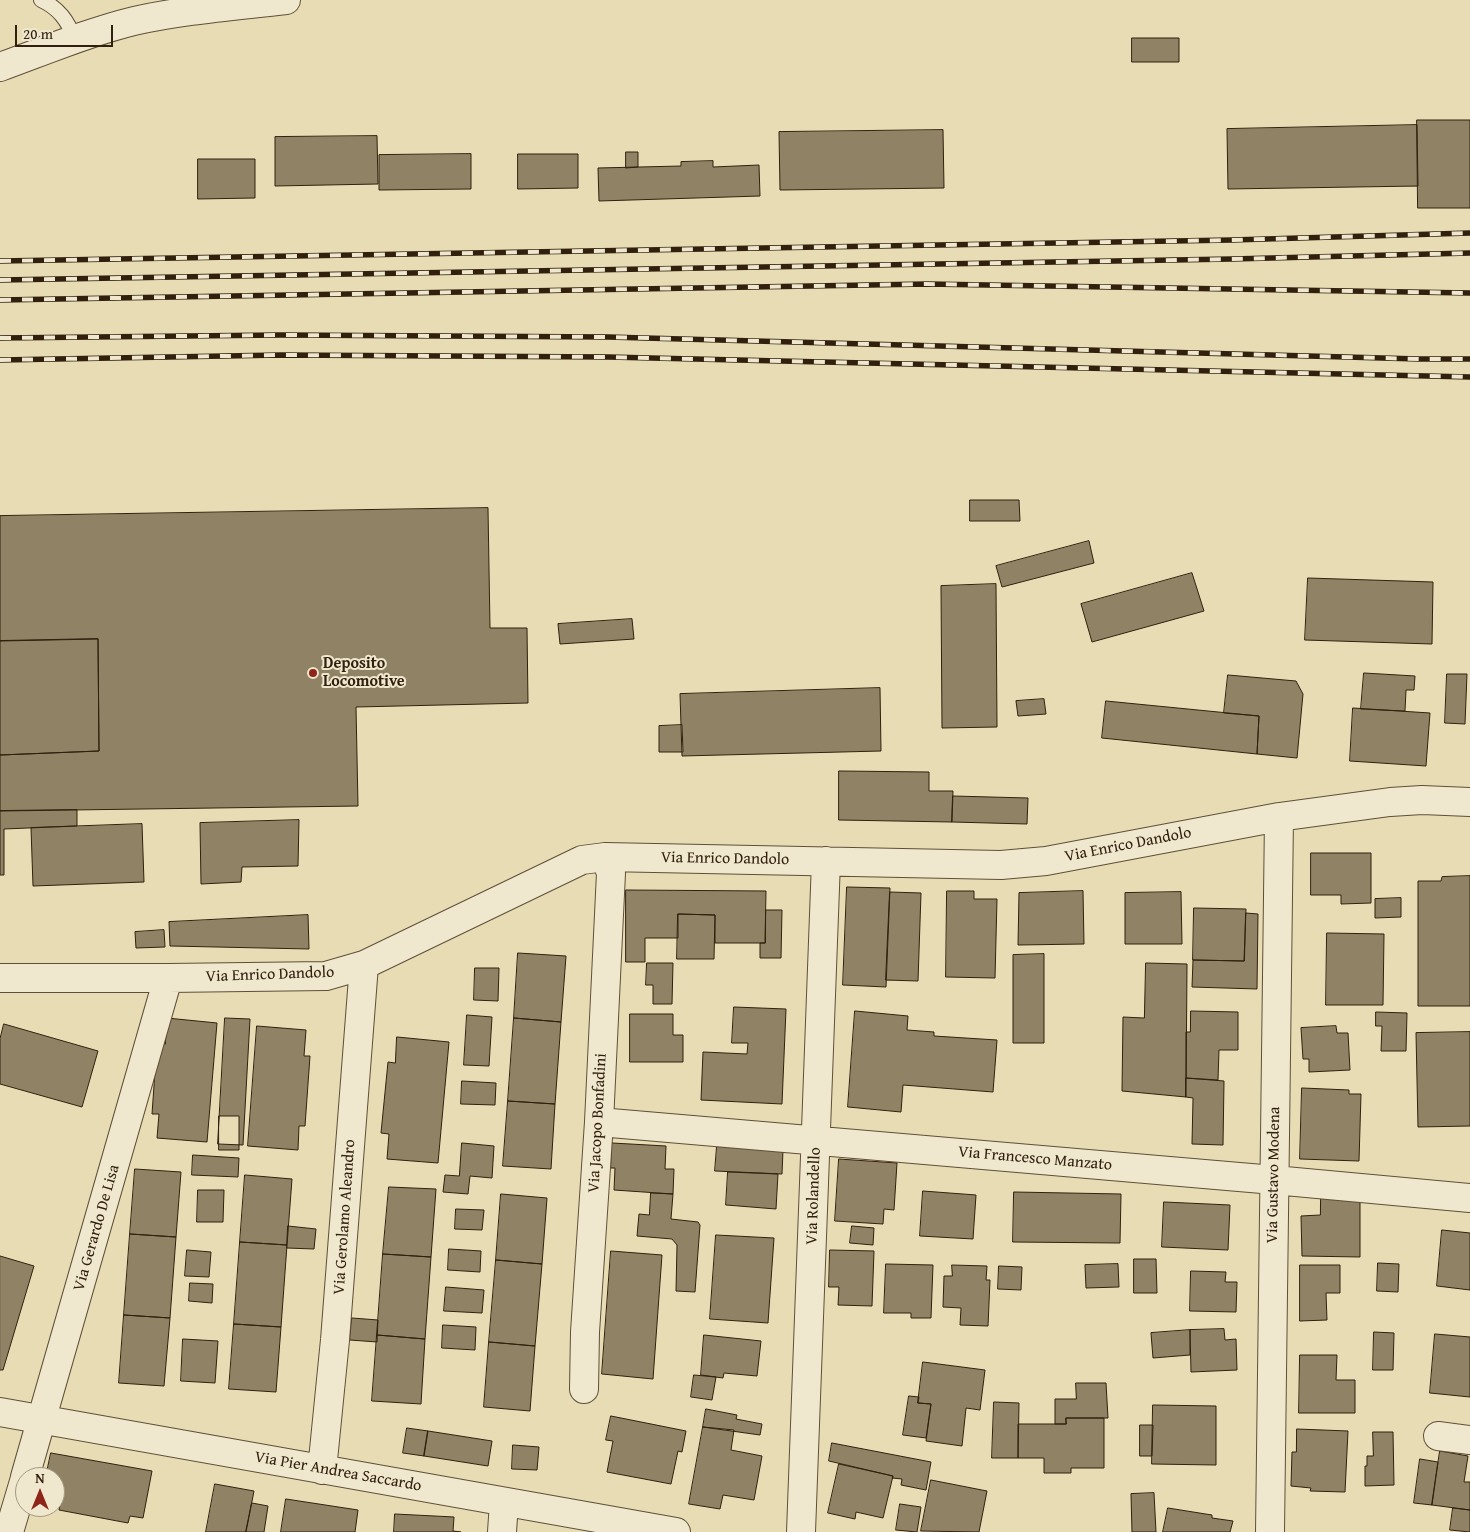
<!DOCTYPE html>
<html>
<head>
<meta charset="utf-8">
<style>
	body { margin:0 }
	#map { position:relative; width:1470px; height:1532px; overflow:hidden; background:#e7dcb3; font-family:"Gentium Book Plus",serif }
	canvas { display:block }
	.north { position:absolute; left:15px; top:1467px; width:50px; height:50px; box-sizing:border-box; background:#efe8ce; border:1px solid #a39882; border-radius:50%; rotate:0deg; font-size:14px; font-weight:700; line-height:20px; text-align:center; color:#32200f }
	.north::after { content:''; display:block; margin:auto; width:18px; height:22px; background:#8f2418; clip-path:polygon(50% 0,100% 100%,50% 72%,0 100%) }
	.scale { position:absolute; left:15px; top:25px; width:98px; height:22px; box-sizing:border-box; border:2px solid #32200f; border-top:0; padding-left:6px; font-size:15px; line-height:18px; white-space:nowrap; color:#32200f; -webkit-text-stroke:4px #efe8ce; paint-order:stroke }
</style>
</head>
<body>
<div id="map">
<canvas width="1470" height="1532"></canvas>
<div class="north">N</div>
<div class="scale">20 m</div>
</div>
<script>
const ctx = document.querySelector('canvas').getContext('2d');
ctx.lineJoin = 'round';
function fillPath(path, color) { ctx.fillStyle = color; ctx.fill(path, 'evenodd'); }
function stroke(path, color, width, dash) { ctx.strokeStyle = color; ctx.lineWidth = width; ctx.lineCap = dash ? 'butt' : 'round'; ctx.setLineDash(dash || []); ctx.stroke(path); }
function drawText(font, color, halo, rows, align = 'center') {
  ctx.font = font + ' "Gentium Book Plus",serif'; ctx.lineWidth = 4; ctx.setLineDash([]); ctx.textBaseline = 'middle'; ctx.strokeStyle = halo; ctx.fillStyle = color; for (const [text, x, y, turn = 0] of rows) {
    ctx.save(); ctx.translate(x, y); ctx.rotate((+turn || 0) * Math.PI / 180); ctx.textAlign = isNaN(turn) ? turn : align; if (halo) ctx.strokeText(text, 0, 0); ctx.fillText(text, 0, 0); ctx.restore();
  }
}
const building = new Path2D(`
	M1132 38H1179V62H1132Z
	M1417 120H1470V208H1418Z
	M1417 125 1418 186 1228 189 1227 129Z
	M943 130 944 188 780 190 779 132Z
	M377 136 378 184 275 186V137Z
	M626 152H638V167L626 168Z
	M471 154V189L379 190V155Z
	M518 154H578V188L518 189Z
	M198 159H255V198L198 199Z
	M713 161V167L759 165 760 196 599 201 598 168 681 166V162Z
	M970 500H1019L1020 521H970Z
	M488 508 490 628H527L528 703 356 707 358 806 0 811V755L99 751 98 639 0 641V516Z
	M1089 541 1094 563 1002 587 996 566Z
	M1192 573 1204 611 1092 642 1081 604Z
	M1308 578 1433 582 1432 644 1305 640Z
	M996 584 997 727 942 728 941 586Z
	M632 619 634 639 560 644 558 624Z
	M98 639 99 751 0 755V641Z
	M1364 673 1415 676 1414 690H1406L1405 711 1361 709Z
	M1447 674H1467L1465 724 1445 723Z
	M1228 675 1296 681 1303 694 1297 758 1257 754 1259 716 1224 713Z
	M880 688 881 751 682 756 680 694Z
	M1044 699 1046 714 1018 716 1016 701Z
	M1106 701 1259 716 1257 754 1102 738Z
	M1353 708 1430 713 1426 766 1350 761Z
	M682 725 683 752H659V726Z
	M839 771 929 772V791H953L952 822 839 820Z
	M953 796 1028 798 1027 824 952 822Z
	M77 810V826L4 829V875H0V811Z
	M299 820 298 866 242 867 241 882 201 884 200 823Z
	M142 824 144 882 33 886 31 828Z
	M1311 853H1371V903L1341 904V895H1311Z
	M1470 876V1006H1418V881H1441L1442 877Z
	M847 887 890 888 886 987 843 985Z
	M626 890 766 891 765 943H715V915L678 914V938H645V962H626Z
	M947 891H974V899H997L995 978 946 977Z
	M1083 891 1084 944 1018 945 1019 893Z
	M890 892 921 893 918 981 886 980Z
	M1181 892 1182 944H1125V893Z
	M1401 898V917L1375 918V899Z
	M1194 908 1246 909 1244 961 1193 960Z
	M766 910H782L781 958H760V943H765Z
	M1246 913 1258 914 1257 989 1192 987 1193 960 1244 961Z
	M678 914 715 915 714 959H677Z
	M308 915 309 949 170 946 169 922Z
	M164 930 165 947 136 948 135 932Z
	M1327 933 1384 934 1383 1005H1326Z
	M518 953 566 956 561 1022 514 1018Z
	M1044 954V1043H1013V955Z
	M647 963H673L672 1004H653V985H646Z
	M1146 963 1187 964 1186 1097 1122 1091 1123 1017 1144 1018Z
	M475 968H499L498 1001 474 1000Z
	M734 1007 786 1009 782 1104 701 1100 703 1052 747 1054 748 1043H732Z
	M855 1011 908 1016 907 1030 934 1032V1036L997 1040 993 1092 903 1085 901 1112 848 1107Z
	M1191 1011 1238 1012V1050H1219L1218 1080 1186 1078V1032H1190Z
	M1376 1012 1407 1013 1406 1051H1381L1382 1026H1376Z
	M630 1014H673V1035H683V1062H630Z
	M467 1015 492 1017 489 1066 464 1065Z
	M167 1018 217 1023 207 1142 157 1138 159 1114H152L157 1043 165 1044Z
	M225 1018 250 1019 243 1145 218 1144Z
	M514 1018 561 1022 555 1104 508 1101Z
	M4 1024 98 1051 82 1107 0 1084V1039Z
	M257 1026 306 1030 304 1056H310L305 1126H299L298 1150 248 1146Z
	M1336 1026 1337 1033H1348L1350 1070 1309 1072V1059H1303L1301 1028Z
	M1470 1032V1126L1418 1127 1416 1033Z
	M397 1037 449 1042 438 1163 387 1159 389 1134 381 1133 388 1062 395 1063Z
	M1186 1078 1224 1081 1223 1145 1192 1144 1193 1098 1186 1097Z
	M462 1081 496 1083 495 1105 461 1104Z
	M1302 1088 1349 1090V1094H1361L1359 1161 1300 1159Z
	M508 1101 555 1104 551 1169 503 1166Z
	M219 1116H239V1150H219Z
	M462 1143 494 1146 492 1178 470 1176 468 1194 443 1192 445 1175 459 1176Z
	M612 1143 666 1146 665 1169H674L673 1194 614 1190 615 1168H611Z
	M717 1146 783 1150 782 1174 715 1171Z
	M193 1155 239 1158 238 1177 192 1175Z
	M839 1159 897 1163 894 1210 884 1209 883 1224 835 1221Z
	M135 1169 181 1172 176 1237 130 1234Z
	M728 1172 778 1174 776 1209 726 1205Z
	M245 1175 292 1179 287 1245 240 1242Z
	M389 1187 436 1189 431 1257 383 1254Z
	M198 1190H224L223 1222H197Z
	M923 1191 976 1195 973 1239 920 1236Z
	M1014 1192 1121 1194 1120 1243 1013 1242Z
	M651 1193 673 1194 671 1219 698 1222 700 1225 695 1292 676 1291 677 1245 672 1239 637 1236 639 1214 649 1215Z
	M501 1194 547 1198 542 1264 496 1260Z
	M1321 1196 1360 1198V1257L1302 1256 1301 1216 1320 1215Z
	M1164 1202 1230 1205 1228 1250 1162 1247Z
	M456 1209 484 1210 482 1230 455 1229Z
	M288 1226 316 1229 314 1249 287 1248Z
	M852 1226 874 1228 873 1245 850 1243Z
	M1442 1230 1470 1233V1290L1437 1286Z
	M130 1234 176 1237 170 1318 124 1315Z
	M716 1235 774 1238 768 1323 710 1319Z
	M240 1242 287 1245 281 1327 234 1324Z
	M449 1249 481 1251 480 1272 448 1270Z
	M187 1250 211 1252 209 1277 185 1276Z
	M830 1250 874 1251 872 1306 838 1305 839 1287H829Z
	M611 1251 662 1255 653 1379 602 1374Z
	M383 1254 431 1257 425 1339 377 1335Z
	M0 1256 34 1266 3 1370H0Z
	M1134 1259H1156L1157 1293H1134Z
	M496 1260 542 1264 535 1346 489 1342Z
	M1378 1263 1399 1264 1398 1292 1377 1291Z
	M886 1264 933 1265 931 1318H911V1313H884Z
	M1118 1264 1119 1287 1086 1288 1085 1265Z
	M952 1265 987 1266 986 1280H990L988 1326 960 1325 961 1308 943 1307 944 1276H952Z
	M1300 1265H1340V1293H1326L1327 1320 1300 1321Z
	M999 1266 1022 1267 1021 1290 998 1289Z
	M1191 1271 1226 1272 1225 1282H1237L1236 1312 1190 1311Z
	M190 1283 213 1284 212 1303 189 1301Z
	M446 1287 484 1290 482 1313 444 1311Z
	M124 1315 170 1318 164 1386 119 1383Z
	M352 1318 378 1320 377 1342 350 1340Z
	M234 1324 281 1327 276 1392 229 1389Z
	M443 1325 476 1327 475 1350 442 1348Z
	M1224 1329 1225 1340 1236 1339 1237 1370 1191 1372 1190 1330Z
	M1190 1330V1355L1153 1358 1151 1333Z
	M1374 1332 1394 1333 1393 1370H1373Z
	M1435 1334 1470 1337V1397L1430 1393Z
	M377 1335 425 1339 421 1404 372 1401Z
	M704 1335 761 1341 757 1376 724 1373 723 1378 701 1375Z
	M183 1339 218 1341 215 1383 181 1381Z
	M489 1342 535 1346 530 1411 484 1407Z
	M1300 1355H1337L1336 1380H1355V1413H1299Z
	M923 1362 985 1370 980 1410 966 1408 962 1446 926 1441 931 1404 918 1403Z
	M694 1375 716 1377 712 1400 691 1397Z
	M1076 1383H1106L1108 1418H1066V1424H1055V1399H1076Z
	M909 1396 919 1397 918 1403 931 1404 926 1438 903 1435Z
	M994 1402 1019 1403 1018 1458H992Z
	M1153 1405 1216 1406V1465L1152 1464Z
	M706 1409 737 1415 736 1419 762 1424 760 1435 703 1427Z
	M611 1416 686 1431 682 1452 678 1451 671 1484 607 1472 613 1441 606 1440Z
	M1066 1418H1104V1468H1071V1473H1044V1458H1018V1424H1066Z
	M1140 1425H1153L1152 1456H1140Z
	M703 1427 734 1430 731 1450 762 1456 754 1500 723 1495 720 1509 689 1504Z
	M407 1428 428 1431 424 1456 403 1453Z
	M1297 1429 1348 1431 1345 1492 1310 1491 1311 1488 1291 1486 1292 1452H1296Z
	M428 1431 492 1441 488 1466 424 1456Z
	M1373 1432H1393L1394 1485 1365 1486V1466H1367V1456H1373Z
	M832 1443 931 1462 926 1490 901 1485 902 1479 892 1478 893 1476 829 1461Z
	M513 1445 539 1447 537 1470 512 1469Z
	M1440 1451 1468 1456 1464 1482H1470V1510L1432 1505Z
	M51 1453 152 1471 143 1518 130 1516 128 1523 59 1510 60 1505 55 1504V1477H46Z
	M1420 1459 1438 1462 1432 1505 1414 1503Z
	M839 1464 893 1476 883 1518 856 1512 855 1519 828 1513Z
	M931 1480 987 1491 979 1532 921 1531Z
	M215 1484 254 1491 246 1532H206Z
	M1154 1493 1156 1532H1132L1131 1494Z
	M286 1499 358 1510 355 1532H281Z
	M252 1503 268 1506 264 1532H246Z
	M900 1504 921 1507 917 1532 896 1530Z
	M1168 1508 1212 1515V1518L1233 1521 1230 1532H1163Z
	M1453 1508 1470 1510V1532L1450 1530Z
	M395 1514 454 1517 453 1531 461 1532H394Z`);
fillPath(building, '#908264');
stroke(building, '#32200f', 1);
const service = new Path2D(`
	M41 0C59 8 68 21 75 40`);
const minor = new Path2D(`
	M0 978H168L326 976 364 965 582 860 605 857 1001 865 1046 861 1279 817 1390 802 1422 800 1470 802
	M599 1122 1274 1180 1470 1198
	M584 1389 585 1332 599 1122 611 873 605 857
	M0 1412 676 1532
	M1438 1436 1470 1440
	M322 1470 335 1340 364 965
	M25 1477 168 978
	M9 1532 25 1478
	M502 1532 504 1502
	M801 1532 826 861
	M1270 1532 1279 817`);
const tertiary = new Path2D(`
	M0 67C44 51 89 32 134 21 183 10 236 6 286 0`);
stroke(service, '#5f4f38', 16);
stroke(minor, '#5f4f38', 30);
stroke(tertiary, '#5f4f38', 30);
stroke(service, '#efe8ce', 14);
stroke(minor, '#efe8ce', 28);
stroke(tertiary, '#efe8ce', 28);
const rail = new Path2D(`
	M0 261 1232 240 1470 233
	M0 280 1232 259 1470 253
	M0 300 927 284 1470 293
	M0 338 281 335 608 337 1419 359H1470
	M0 360 281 355 608 357 1470 377`);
stroke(rail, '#32200f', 5.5);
stroke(rail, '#efe8ce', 4, [11]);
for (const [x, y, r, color] of [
	[313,673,5,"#8f2418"]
]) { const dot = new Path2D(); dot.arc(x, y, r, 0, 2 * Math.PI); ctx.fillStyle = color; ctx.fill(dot); stroke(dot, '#efe8ce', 2); }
drawText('bold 16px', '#32200f', '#efe8ce', [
	["Deposito",323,664],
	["Locomotive",323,682]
], 'left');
drawText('16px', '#32200f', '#efe8ce', [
	["Via Enrico Dandolo",1128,845,-11],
	["Via Enrico Dandolo",725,859,1],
	["Via Enrico Dandolo",270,975,-2],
	["Via Jacopo Bonfadini",598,1123,-87],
	["Via Francesco Manzato",1035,1159,5],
	["Via Gustavo Modena",1274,1175,-89],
	["Via Rolandello",814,1196,-88],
	["Via Gerolamo Aleandro",345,1217,-86],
	["Via Gerardo De Lisa",97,1228,-74],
	["Via Pier Andrea Saccardo",338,1472,10]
]);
</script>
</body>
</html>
